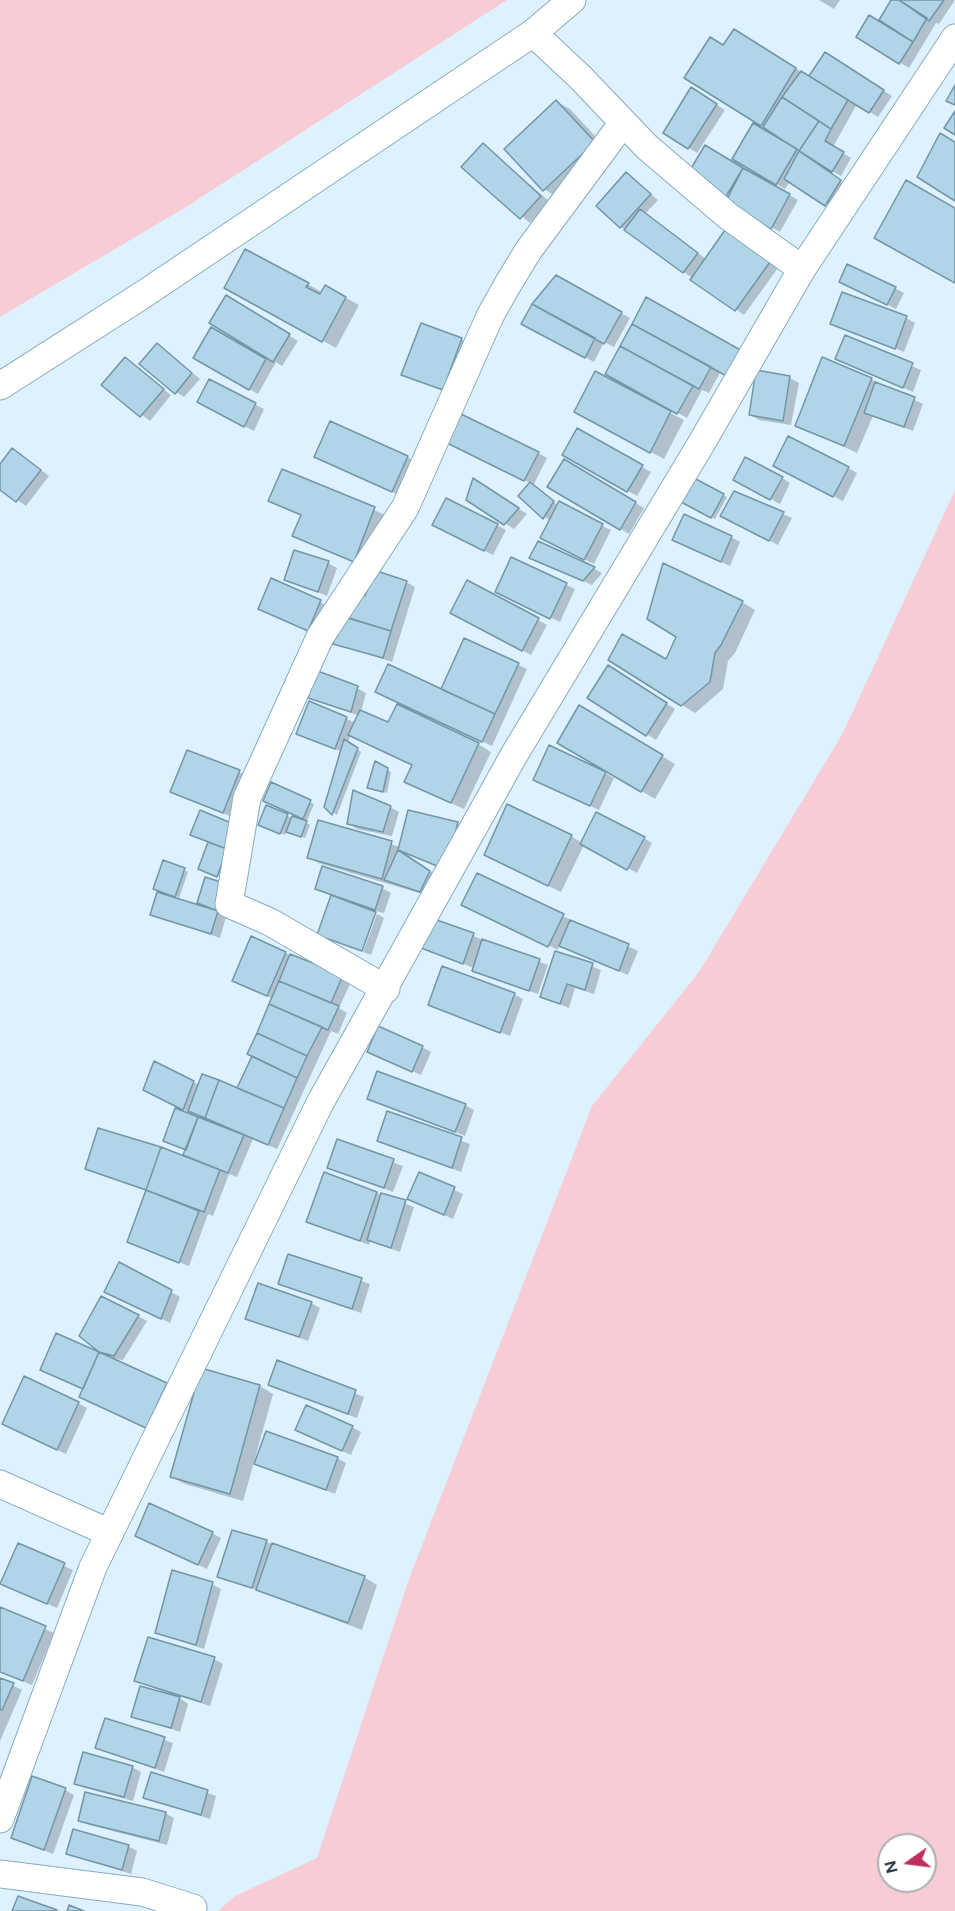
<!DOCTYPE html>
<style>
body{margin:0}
#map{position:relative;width:955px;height:1911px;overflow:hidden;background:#ddf2fe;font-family:Figtree,sans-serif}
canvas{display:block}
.north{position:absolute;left:877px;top:1833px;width:60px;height:60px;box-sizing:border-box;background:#fff;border:2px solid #a9afb2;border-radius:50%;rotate:256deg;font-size:16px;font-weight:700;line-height:24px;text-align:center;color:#29373f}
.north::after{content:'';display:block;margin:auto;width:21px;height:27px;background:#bd2f60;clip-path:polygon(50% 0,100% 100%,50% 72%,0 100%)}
</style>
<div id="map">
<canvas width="955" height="1911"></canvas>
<div class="north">N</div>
</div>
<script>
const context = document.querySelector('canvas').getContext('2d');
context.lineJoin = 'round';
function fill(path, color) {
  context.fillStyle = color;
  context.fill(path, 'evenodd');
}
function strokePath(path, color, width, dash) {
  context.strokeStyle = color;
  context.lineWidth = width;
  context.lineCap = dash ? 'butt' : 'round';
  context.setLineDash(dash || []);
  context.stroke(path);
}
fill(new Path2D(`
 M0 0H507L186 207 0 317Z
 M955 490V1911H218L235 1896 317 1858 409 1579 592 1106 699 972 843 733ZM889 1845H925V1881H889Z`), '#f8ccd4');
fill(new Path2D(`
 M819 0H840L834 9Z
 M894 0H955L939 24 936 23 909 68 858 37 879 22Z
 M747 39 810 77 834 59 892 96 878 117 857 104 833 147 851 158 841 176 820 164 819 166 849 186 834 209 790 181 785 189 744 165 743 167 798 200 780 232 726 202 727 197 689 174 705 147 733 161 754 125 771 135 765 127 686 78 724 47Z
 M692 89 725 110 697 153 689 148Z
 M557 102 570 109 608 150 557 197 544 189Z
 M483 145 549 201 530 223 464 167Z
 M627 174 658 200 645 214 706 259 725 232 778 268 744 315 621 227 598 206Z
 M557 277 630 318 614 347 604 342 594 362 523 323Z
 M308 284 323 293 326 287 359 305 336 348 226 288Z
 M849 286 895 288 904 293 896 309Z
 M227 297 298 341 282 366 276 362 258 394 195 358 263 357 264 355Z
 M647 299 721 371 709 393 702 390 687 418 607 373Z
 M906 318 915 323 904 352 832 323Z
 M846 337 921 370 913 392 837 359Z
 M461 339 470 344 452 394 403 375Z
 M157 345 200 379 184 397 176 392Z
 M125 359 171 395 150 421 103 385Z
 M758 372 790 378 799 383 791 425 759 420 750 415Z
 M596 373 684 420 664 459 589 419Z
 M871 379 923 404 913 431 873 416 857 453 797 425Z
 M210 381 264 409 254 431 208 407Z
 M578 430 651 472 637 496 564 454Z
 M455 446 538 453 547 458 533 486 558 505 611 530 594 564 551 542 550 521 520 496 530 483Z
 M21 455 49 476 26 506 0 488V466Z
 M316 457H407L416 462 401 496Z
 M564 461 644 508 629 534 549 486Z
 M848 468 857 473 843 501 784 470Z
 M282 471 388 516 367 568 294 536 302 516 270 501Z
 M782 478 790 483 780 504 735 480Z
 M695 480 727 497 715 519 683 502Z
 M482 485 527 514 514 529 468 499Z
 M734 493 792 518 778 545 731 520Z
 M497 525 506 530 493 555 443 530Z
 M731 537 740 542 730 566 683 544Z
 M539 543 594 569 602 573 592 585 540 562Z
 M512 559 575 589 560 622 505 596Z
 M328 563 337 568 327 596 286 579Z
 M406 582 415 587 392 662 335 643 350 621 359 595 366 598Z
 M320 602 329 607 317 635 268 613Z
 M742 602 755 610 735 653 728 661 723 689 695 713 682 705 666 661Z
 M460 618 538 620 547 625 531 655Z
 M465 640 527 669 492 746 385 696 442 691Z
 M617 672 675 709 656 740 589 697Z
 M357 688 366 693 361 712 389 724 478 744 491 752 464 809 420 789 414 765 351 735 348 742 361 752 337 815 326 807 342 752 298 733 310 703 356 723 359 716 310 697Z
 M580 707 675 764 655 799 559 742Z
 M376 763 391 772 387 793 369 787Z
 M239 772 248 777 232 817 172 792Z
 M605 773 614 778 599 810 544 784Z
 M272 784 314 804 306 823 310 825 305 838 287 830 285 835 263 826 267 807 292 818 304 819 269 803Z
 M390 807 399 812 392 836 357 829 349 824Z
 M319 822 400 847 457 823 466 828 460 855 404 852 438 877 429 896 318 863 309 857Z
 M235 827 222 877 200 868 209 842Z
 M571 836 582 843 644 838 652 843 637 873 584 845 561 892 499 862Z
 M184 870 188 872 179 898 169 892Z
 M206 879 226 917 220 938 151 914 206 909 198 903Z
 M382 888 391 893 384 913 373 910 374 912 360 951 319 934 332 896 316 889Z
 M472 909 563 916 638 951 628 975 560 945 558 950Z
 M377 914 384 918 371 955 363 952Z
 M432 920 548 965 538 994 482 975 474 968 422 948Z
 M251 938 351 982 339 1008 347 1013 338 1034 331 1031 277 1149 253 1139 237 1177 229 1174 213 1216 208 1214 189 1266 128 1242 147 1191 87 1168 198 1163 185 1154 187 1150 176 1110 188 1112 153 1094 155 1063 199 1085 238 1090 254 1056 273 999 243 985ZM194 1113 209 1119 217 1126 200 1119Z
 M556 953 601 970 594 994 575 988 569 1008 542 997Z
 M514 994 523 999 510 1036 430 1005Z
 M422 1047 431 1052 421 1075 377 1056Z
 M369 1098 465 1105 474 1110 465 1136Z
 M387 1113 470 1144 461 1172 378 1141Z
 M338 1141 403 1166 393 1192 329 1167Z
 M325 1174 414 1207 400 1252 370 1241 369 1245 308 1221Z
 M419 1174 463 1194 453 1219 409 1199Z
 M289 1255 370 1284 361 1313 280 1284Z
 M171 1292 180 1297 170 1323 115 1297Z
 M311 1303 320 1308 308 1341 247 1318Z
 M138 1316 147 1321 123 1360 111 1358 175 1389 155 1432 89 1401 104 1355 81 1336Z
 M278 1362 364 1397 357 1418 279 1389Z
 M202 1370 260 1386 273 1394 255 1458H337L346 1463 335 1494 254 1462 243 1501 185 1484 171 1477Z
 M78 1403 87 1408 66 1454 13 1429Z
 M352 1427 361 1432 351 1455 306 1435Z
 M212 1533 221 1538 207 1569 136 1536Z
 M266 1542 364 1577 377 1585 362 1630 219 1576Z
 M19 1545 73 1570 57 1608 10 1588Z
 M212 1584 221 1589 204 1649 157 1633Z
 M0 1609 54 1633 32 1685 0 1672Z
 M214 1659 223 1664 210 1706 176 1695 188 1704 180 1732 133 1716 162 1691 136 1681Z
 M0 1679 22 1690 0 1741Z
 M106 1719 173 1743 164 1772 97 1748Z
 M132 1767 141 1772 133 1801 85 1788 76 1783Z
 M152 1774 216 1796 210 1819 145 1798Z
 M65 1790 74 1795 53 1854 12 1838Z
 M165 1813 174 1818 167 1845 89 1825 80 1820Z
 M128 1846 137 1851 131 1874 68 1854Z`), '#0003');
const building = new Path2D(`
 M891 0H899L927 18 913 42 879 20Z
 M899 0H944L929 21Z
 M869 15 913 42 899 64 856 37Z
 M734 29 796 68 761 126 684 78 710 37 723 45Z
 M825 52 884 90 869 113 809 76Z
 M801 71 848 100 831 129 782 97Z
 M955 85V105L946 101Z
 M691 87 717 104 688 149 663 133Z
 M782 97 819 121 799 151 763 127Z
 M556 100 595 142 543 191 504 149Z
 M955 111V135L944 128Z
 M819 121 831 129 825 141 844 152 832 172 799 151Z
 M753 123 797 149 776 185 732 159Z
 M940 133 955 142V201L917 177Z
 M483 143 541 196 520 219 461 167Z
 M705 145 743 168 725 198 687 175Z
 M799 151 841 180 825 206 784 179Z
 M743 168 790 194 771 229 725 203Z
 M626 172 651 194 620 228 596 206Z
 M906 180 955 208V283L874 238Z
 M640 209 698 253 683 273 624 230Z
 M725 230 770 262 735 311 690 280Z
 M245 249 309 283 306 287 320 294 325 285 346 297 322 342 224 288Z
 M847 264 896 287 887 305 839 282Z
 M556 275 622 312 604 344 532 304Z
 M842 292 907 316 895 349 830 324Z
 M226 295 290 334 273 362 209 323Z
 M646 297 744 352 730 378 632 324Z
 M532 304 595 338 585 358 521 324Z
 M421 323 462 338 443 390 401 375Z
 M632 324 711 367 699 389 620 346Z
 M211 327 266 359 249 390 193 358Z
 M845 335 913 363 903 388 835 359Z
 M157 343 192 373 175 394 139 364Z
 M620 346 693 386 677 414 605 374Z
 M125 357 164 389 140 417 101 385Z
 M822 357 872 378 844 446 795 426Z
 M756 370 790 376 783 421 749 415Z
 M595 371 671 411 650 453 574 412Z
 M209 379 256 403 244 427 197 402Z
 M875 382 915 397 904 427 864 413Z
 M459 413 539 452 524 481 445 442Z
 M330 421 408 456 392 492 314 457Z
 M577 428 643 465 627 492 562 455Z
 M788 436 849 467 833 497 773 466Z
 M12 448 41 470 16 502 0 490V464Z
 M745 457 783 477 770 500 733 480Z
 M564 459 636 502 620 530 547 487Z
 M282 469 375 507 354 562 292 536 301 515 268 501Z
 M473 478 519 508 504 525 466 500Z
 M694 478 724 494 711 518 681 502Z
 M530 482 554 501 543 519 518 496Z
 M734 491 784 512 769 541 720 516Z
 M446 498 498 524 484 551 432 525Z
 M559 501 603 524 584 560 540 538Z
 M684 514 732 536 721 562 672 540Z
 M538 541 595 567 583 581 529 558Z
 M294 550 329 561 318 592 284 580Z
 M511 557 567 583 550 619 495 592Z
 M663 563 743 601 721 645 715 653 710 682 681 706 608 660 622 634 666 659 676 637 647 619Z
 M374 570 407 581 391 631 349 618 358 593 365 596Z
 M271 578 321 600 308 631 258 609Z
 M467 580 539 618 522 651 450 613Z
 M341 616 391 631 383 658 333 644Z
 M464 638 519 663 495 714 441 689Z
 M388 664 495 714 482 742 375 692Z
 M608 665 667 703 646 736 587 698Z
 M315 670 358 686 351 712 308 698Z
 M309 701 347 717 335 749 296 734Z
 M397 704 479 743 451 803 404 782 412 765 348 735 360 710 388 722Z
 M579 705 663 755 641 792 557 743Z
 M344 739 358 748 332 815 324 807Z
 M549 745 606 772 590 806 533 780Z
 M187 750 240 770 223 813 170 792Z
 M375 761 388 768 383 792 367 788Z
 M271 782 311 800 303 819 263 801Z
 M353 790 391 806 383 832 347 824Z
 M507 804 572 835 548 886 484 855Z
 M266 805 288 814 280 834 258 825Z
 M200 810 236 825 227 849 190 835Z
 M408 810 458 822 451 850 437 866 398 850Z
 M596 812 645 837 627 870 580 844Z
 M292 816 307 821 301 837 286 832Z
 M318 820 392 841 382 879 307 858Z
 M208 842 227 849 217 877 198 869Z
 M398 850 430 871 420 892 384 880Z
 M163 860 185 868 175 897 153 889Z
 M322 866 383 886 375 910 315 889Z
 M477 873 564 914 548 947 461 905Z
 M205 877 227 884 218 911 197 903Z
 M157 892 218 911 211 934 150 915Z
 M331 895 376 912 362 951 317 935Z
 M431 918 474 933 463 964 421 948Z
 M570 920 629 944 619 971 559 946Z
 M251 936 286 952 267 996 232 981Z
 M482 939 540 959 529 991 472 971Z
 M555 951 593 963 585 990 567 984 560 1004 540 997Z
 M290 954 343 975 331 1003 279 981Z
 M442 966 515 993 500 1033 428 1005Z
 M279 981 339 1006 328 1030 269 1004Z
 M269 1004 322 1027 307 1056 257 1033Z
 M378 1026 423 1046 412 1072 367 1052Z
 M257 1033 307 1056 297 1078 247 1054Z
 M252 1056 297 1078 284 1108 237 1088Z
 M154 1061 194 1081 183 1110 143 1090Z
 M377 1071 466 1104 455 1132 367 1099Z
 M202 1074 219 1080 205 1118 188 1111Z
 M219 1080 284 1108 268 1145 205 1118Z
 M175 1108 198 1117 186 1150 163 1141Z
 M387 1111 462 1137 452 1168 377 1141Z
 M198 1117 244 1135 228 1173 183 1155Z
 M98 1128 161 1147 146 1190 85 1169Z
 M337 1139 394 1159 384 1188 327 1168Z
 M161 1147 220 1170 204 1212 146 1190Z
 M324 1172 377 1192 360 1241 306 1222Z
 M419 1172 455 1187 444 1215 407 1199Z
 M146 1190 199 1211 179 1263 127 1242Z
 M381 1193 406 1200 391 1248 367 1240Z
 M288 1254 362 1278 352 1309 278 1284Z
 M119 1262 172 1290 161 1319 104 1292Z
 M258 1283 312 1302 299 1337 245 1319Z
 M101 1296 139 1315 114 1356 99 1352 79 1336Z
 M56 1333 99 1352 83 1389 40 1370Z
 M99 1352 167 1383 146 1428 79 1397Z
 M277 1360 356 1390 348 1414 268 1385Z
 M201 1368 260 1385 230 1494 170 1477Z
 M24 1376 79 1402 57 1450 2 1424Z
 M306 1405 353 1426 342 1451 295 1430Z
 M266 1431 338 1457 326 1490 254 1464Z
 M149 1503 213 1532 198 1565 135 1536Z
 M232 1530 267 1540 252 1588 217 1577Z
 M18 1543 65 1563 47 1604 0 1584Z
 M272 1543 365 1576 348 1623 256 1590Z
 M172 1570 213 1582 196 1645 155 1633Z
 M0 1607 46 1626 23 1681 0 1672Z
 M148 1637 215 1657 201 1702 134 1681Z
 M0 1678 14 1683 2 1710H0Z
 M140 1686 180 1697 171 1728 131 1717Z
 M105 1718 165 1737 155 1768 95 1748Z
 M83 1752 133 1766 124 1797 74 1784Z
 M151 1772 208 1790 201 1815 143 1798Z
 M32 1776 66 1788 44 1850 11 1838Z
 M85 1792 166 1812 159 1841 78 1821Z
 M73 1829 129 1845 122 1870 66 1854Z
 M18 1896 57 1910 56 1911H12Z
 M69 1905 84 1911H67Z`);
fill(building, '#b0d4e8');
strokePath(building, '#7395a8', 1.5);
const minor = new Path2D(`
 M533 33 580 77 647 147 728 216 802 269
 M0 386 141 296 533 33 572 0
 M386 989 270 922 229 904 247 798 320 637 405 508 490 316 508 284 528 251 622 124
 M0 1484 110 1533
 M0 1819 93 1567 320 1103 514 755 701 444 802 269 955 38
 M0 1874 142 1892 193 1908`);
strokePath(minor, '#88abbe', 29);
strokePath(minor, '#fff', 27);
</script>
